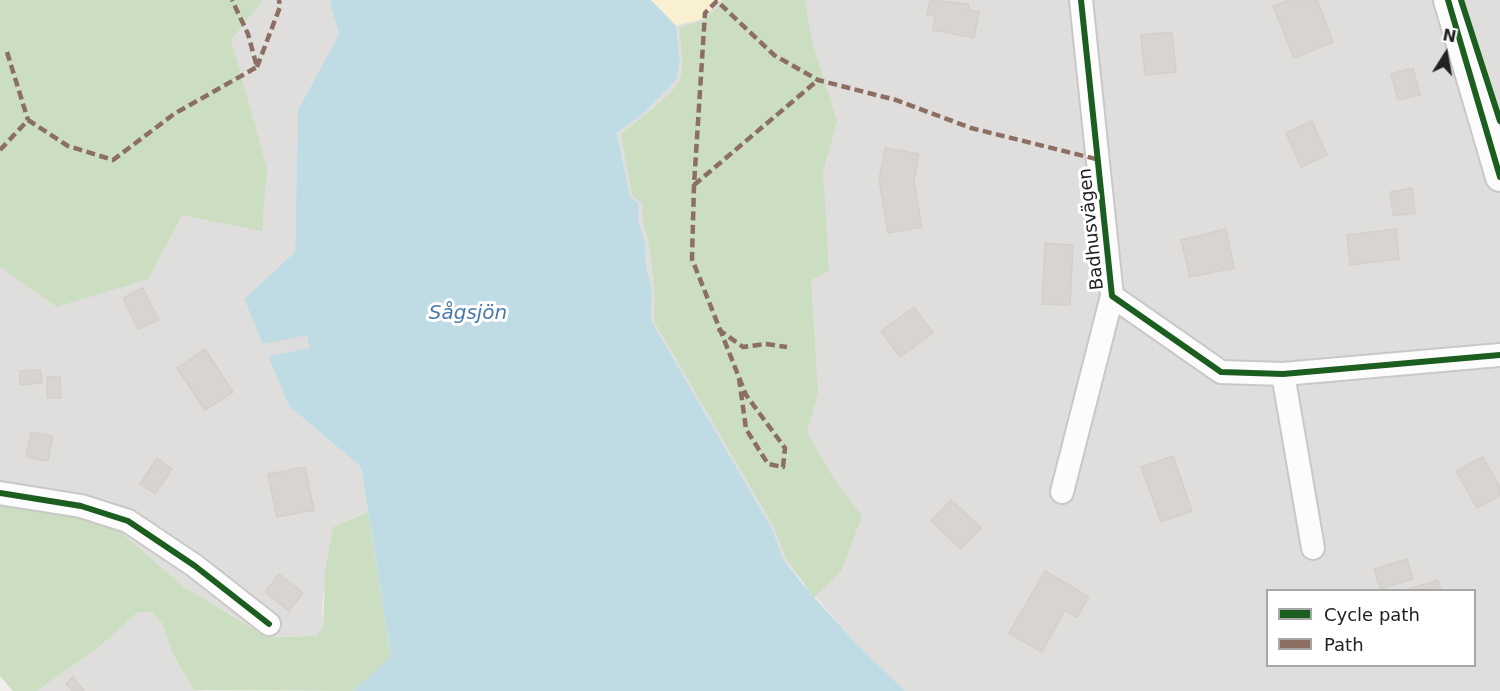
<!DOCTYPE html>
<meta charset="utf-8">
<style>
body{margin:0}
#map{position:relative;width:1500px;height:691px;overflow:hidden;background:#f0eeeb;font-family:"DejaVu Sans",sans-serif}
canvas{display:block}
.legend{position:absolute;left:1266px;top:589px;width:210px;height:78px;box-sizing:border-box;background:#fff;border:2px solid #a7a7a7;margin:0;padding:8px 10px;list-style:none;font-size:18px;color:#222}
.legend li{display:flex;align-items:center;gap:12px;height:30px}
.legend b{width:30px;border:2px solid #a7a7a7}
.north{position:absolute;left:1416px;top:24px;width:60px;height:60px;-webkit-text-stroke:4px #fff;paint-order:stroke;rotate:11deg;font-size:16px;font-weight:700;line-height:24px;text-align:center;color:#222}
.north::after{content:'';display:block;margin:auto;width:21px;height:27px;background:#222;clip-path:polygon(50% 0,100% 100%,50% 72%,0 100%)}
</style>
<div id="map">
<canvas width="1500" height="691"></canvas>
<ul class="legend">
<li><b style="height:8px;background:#1b5e20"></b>Cycle path</li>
<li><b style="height:8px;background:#8d6e63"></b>Path</li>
</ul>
<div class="north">N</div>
</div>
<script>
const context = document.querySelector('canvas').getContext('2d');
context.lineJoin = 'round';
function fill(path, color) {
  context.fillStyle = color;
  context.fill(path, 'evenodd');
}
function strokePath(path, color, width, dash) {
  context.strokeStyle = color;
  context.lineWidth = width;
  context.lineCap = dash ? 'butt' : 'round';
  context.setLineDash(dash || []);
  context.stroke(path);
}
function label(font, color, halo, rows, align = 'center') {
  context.font = font + ' "DejaVu Sans",sans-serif';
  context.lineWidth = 6;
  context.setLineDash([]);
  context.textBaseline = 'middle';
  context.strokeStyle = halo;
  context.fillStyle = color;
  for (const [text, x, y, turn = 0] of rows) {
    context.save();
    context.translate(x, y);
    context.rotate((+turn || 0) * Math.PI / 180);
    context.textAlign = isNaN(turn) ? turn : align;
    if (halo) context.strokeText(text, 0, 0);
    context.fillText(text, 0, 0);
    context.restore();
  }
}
fill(new Path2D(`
 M0 0H329L339 34 298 110 295 252 244 299 289 406 361 467 368 512 333 527 322 604 323 627 316 636 267 637 184 587 115 527 0 501Z
 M651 0H1500V691H905L853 640 783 559 772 529 651 320 652 289 646 267 645 242 638 220 639 204 630 196 617 133 643 114 677 79 680 61 676 26ZM1268 590H1474V666H1268Z
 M151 612 162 623 173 655 194 690 204 691H37L99 647 137 613Z`), '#dfdedc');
fill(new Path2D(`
 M0 0H263L231 40 267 168 262 231 182 215 148 279 57 307 0 267Z
 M724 0H805L811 38 837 121 823 172 829 271 811 280 818 393 807 432 837 484 862 516 841 571 814 598 786 558 774 527 654 321C656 295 653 271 649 246 647 229 640 223 643 204L632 195 621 134C634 123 674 94 680 80 685 64 680 43 679 28L704 20Z
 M0 501 82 516 115 527 184 587 267 637 316 636 323 627 325 571 333 527 368 512 391 657 353 691 194 690 173 655 162 623 151 612 137 613 99 647 37 691H13L0 676Z`), '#cbdec1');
fill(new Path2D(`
 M651 0H721L702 19 676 26Z`), '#f8f0d0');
fill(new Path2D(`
 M329 0H651L676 26 680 61 677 79 643 114 617 133 630 196 639 204 638 220 645 242 646 267 652 289 651 320 772 529 783 559 806 588 853 640 905 691H353L391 657 361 467 289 406 244 299 295 252 298 110 339 34Z`), '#bfdbe3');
fill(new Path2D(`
 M307 335 310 348 266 357 263 344Z`), '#dedddd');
const building = new Path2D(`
 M930 0 969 4 968 10 979 12 974 38 933 30 935 16 927 15Z
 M1289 0H1317L1333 42 1294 58 1273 6Z
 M1172 32 1176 72 1145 75 1141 35Z
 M1413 68 1420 95 1398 100 1391 74Z
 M1312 121 1327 155 1301 167 1286 133Z
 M885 148 919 154 914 182 922 227 888 233 879 180Z
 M1412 188 1415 213 1393 216 1390 192Z
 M1226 229 1234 268 1190 277 1181 240Z
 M1396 229 1399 259 1350 265 1347 235Z
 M1045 243 1073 245 1070 305 1042 304Z
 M143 288 159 320 138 329 123 298Z
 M914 307 933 333 900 357 881 331Z
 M205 349 233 392 205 410 177 368Z
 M41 370 42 383 20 385V371Z
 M47 377H60L61 398H47Z
 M31 432 53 436 48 461 26 457Z
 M1173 456 1192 511 1161 522 1141 467Z
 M1483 457 1500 487V495L1477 508 1456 471Z
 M157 458 172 469 155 494 140 484Z
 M305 467 314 510 277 517 268 474Z
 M951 500 981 528 961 549 931 521Z
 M1407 559 1413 579 1380 589 1374 569Z
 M1045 571 1089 597 1077 617 1065 610 1042 652 1009 633Z
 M279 574 303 593 289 611 265 592Z
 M1438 580 1441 590H1405Z
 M73 677 84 691H73L66 683Z`);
fill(building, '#d7d4d2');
strokePath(building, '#d3d0cc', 1.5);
const minor = new Path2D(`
 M1081 0 1112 296 1221 372 1283 374 1500 355
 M1283 374 1313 548
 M1062 492 1112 296
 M0 493 81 506 128 521 195 566 269 624`);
const tertiary = new Path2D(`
 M1448 0 1500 177`);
strokePath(minor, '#c9c8c7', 26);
strokePath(tertiary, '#c9c8c7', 32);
strokePath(new Path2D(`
 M573 0H574`), '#dccecd', 4, [3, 3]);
strokePath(minor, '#fdfcfc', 22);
strokePath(tertiary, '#fdfcfc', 28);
strokePath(new Path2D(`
 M7 52 28 120
 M257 67 280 7 279 0
 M0 150 28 120 68 146 113 160 174 114 257 67 248 34 232 0
 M694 185 818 80
 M718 329 743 347 766 344 787 347
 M739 378 746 429 768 464 783 467 785 448 746 395 692 259 694 185 705 13 717 1 774 55 818 80 896 100 971 128 1100 160`), '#8d6e63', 4.5, [9, 4.5]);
strokePath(new Path2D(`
 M1081 0 1112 296 1221 372 1283 374 1500 355
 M1448 0 1500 177
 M1461 0 1500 121
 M0 493 81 506 128 521 195 566 269 624`), '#1b5e20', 6);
label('18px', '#222', '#fff', [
 ["Badhusvägen",1092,229,-96]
]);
label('italic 20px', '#4a7aab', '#fff', [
 ["Sågsjön",468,314]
]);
</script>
